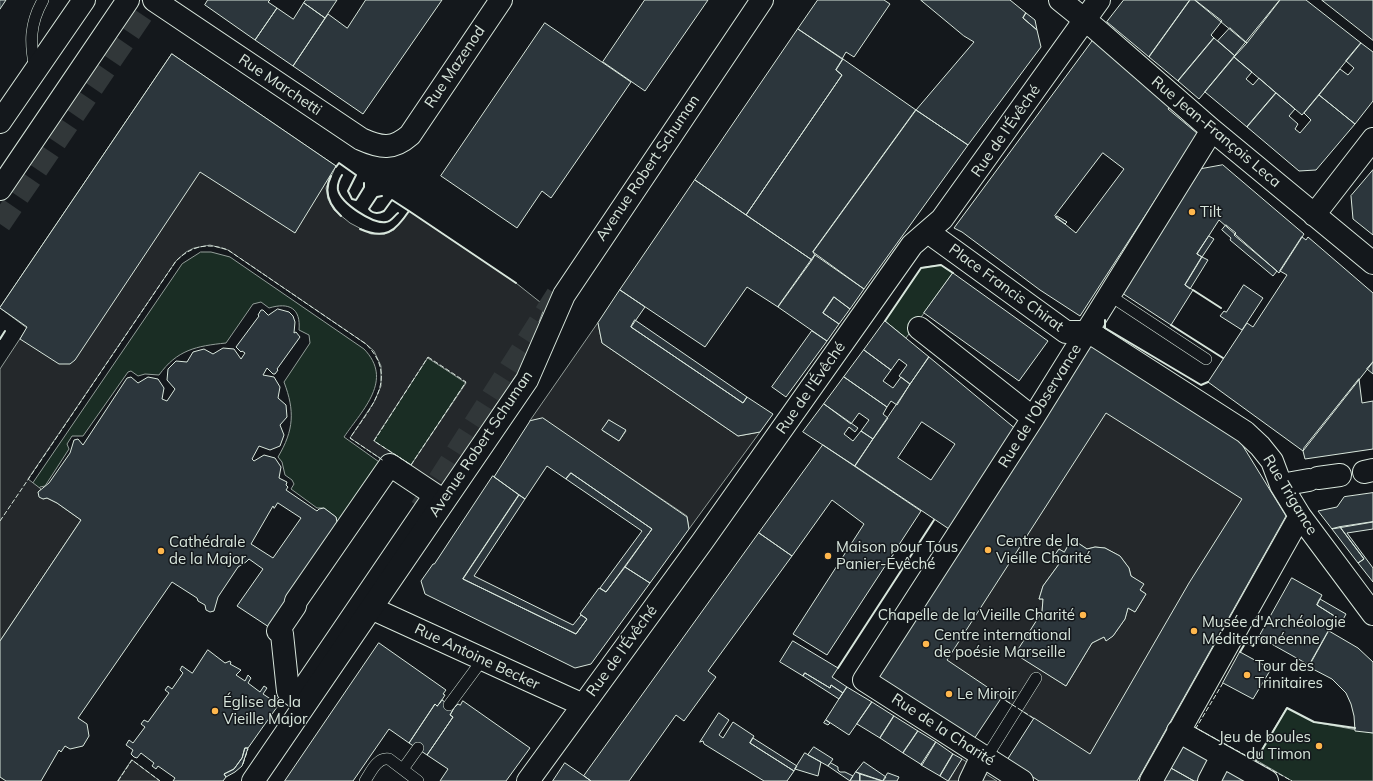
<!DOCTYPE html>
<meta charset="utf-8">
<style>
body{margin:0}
canvas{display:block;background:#14181c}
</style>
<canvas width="1373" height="781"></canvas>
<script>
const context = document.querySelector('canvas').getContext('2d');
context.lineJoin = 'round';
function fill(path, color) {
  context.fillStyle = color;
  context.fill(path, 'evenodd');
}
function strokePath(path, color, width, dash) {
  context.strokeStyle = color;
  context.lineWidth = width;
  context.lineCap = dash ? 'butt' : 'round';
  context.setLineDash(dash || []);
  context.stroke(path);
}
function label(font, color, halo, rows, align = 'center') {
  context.font = font + ' Mulish,sans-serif';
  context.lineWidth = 3;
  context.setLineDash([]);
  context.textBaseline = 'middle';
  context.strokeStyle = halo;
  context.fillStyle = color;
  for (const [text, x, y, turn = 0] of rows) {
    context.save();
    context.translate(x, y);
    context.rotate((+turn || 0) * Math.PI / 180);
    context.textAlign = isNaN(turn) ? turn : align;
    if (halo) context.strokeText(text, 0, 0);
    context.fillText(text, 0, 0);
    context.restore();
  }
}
const green = new Path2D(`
 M201 252H211L230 257 364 349C394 380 363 409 344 437L382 464 337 522 336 517 324 508H317L291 489 294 484 292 480 285 475 282 462 278 457C294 430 295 411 284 382L310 343 309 335 299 330C301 308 289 302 269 308L261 302 253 304 226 343C196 346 177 350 159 375L145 374 138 376 131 371 128 372 83 436H72L67 444 69 449 45 486 40 487 0 531 182 264Z
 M941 265 953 273 906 338 885 321 921 268Z
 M428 358 466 382 411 465 374 441Z
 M1287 708 1314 722 1373 733V781H1292L1256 760Z`);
fill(green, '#1a2d24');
strokePath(green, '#939e99', 1);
const parking = new Path2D(`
 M172 54 336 166 326 188 328 199 334 210 350 223 371 234H384L394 230 409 211 516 283 545 306 528 351 517 374 435 495 350 438 374 402 381 386V366L374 351 366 344 228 250 210 245 194 248 186 252 176 261 28 479 41 489 38 492 43 499 47 498 57 503 81 520 0 641V369L27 328 0 308ZM428 358 466 383 411 465 374 441Z
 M598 323 602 343 738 436 760 432 689 529 687 516 543 419 530 421ZM609 420 626 431 619 441 603 431Z
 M1106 412 1244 499 1091 756 945 661ZM1072 539 1087 549 1095 547 1105 548 1120 556 1129 568 1131 576 1143 584 1140 590 1146 594 1135 612 1128 608 1125 619 1113 636 1106 640 1104 637 1092 643 1066 686 1016 654 1042 612 1043 599H1039L1043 586 1059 564 1052 559 1059 549 1064 552Z
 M962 759 997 781H949Z
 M132 760 160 781H118Z`);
fill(parking, '#24282b');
strokePath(parking, '#939e99', 1);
const building = new Path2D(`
 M0 0H6L0 9Z
 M208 0H270L268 2 277 8 255 40 205 5Z
 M306 0H337L325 18 304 3Z
 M366 0H442L363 114 293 66 328 14 347 28Z
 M645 0H708L645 91 603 62Z
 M818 0H884L890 4 854 57 846 52 842 59 798 29Z
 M921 0H1010L1026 13 1023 18 1037 30 1041 47 968 145 916 110 974 42 964 36Z
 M1124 0H1190L1149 57 1107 22Z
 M1190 0H1195L1222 21 1211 35 1214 38 1178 81 1149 57Z
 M1195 0H1280L1247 43Z
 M1280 0H1306L1361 43 1302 115 1234 57Z
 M1322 0H1373V40Z
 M304 3 325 18 293 66 255 40 277 8 293 19Z
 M1026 13 1035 20 1037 30 1023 18Z
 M545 23 631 82 551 198 542 191 517 228 441 176Z
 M1230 28 1247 43 1235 56 1218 41Z
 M798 29 843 59 836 70 842 75 746 215 695 180Z
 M1214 38 1235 56 1199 99 1178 81Z
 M1100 39 1172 103 1168 109 1198 134 1080 316 1040 290 962 232 954 228 1092 41ZM1103 153 1124 169 1076 233 1055 216Z
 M1361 43 1373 52V101L1355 124 1319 95 1340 69 1348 75 1354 68 1346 61Z
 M172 54 336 166 295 233 200 172 75 360 70 364H59L20 339 27 327 0 308Z
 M1234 57 1252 72 1246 79 1253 85 1259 78 1276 93 1247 127 1205 92Z
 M843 59 916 110 813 252 815 255 812 260 746 215 842 75 836 70Z
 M1276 93 1295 109 1289 116 1298 124 1295 129 1300 133 1311 120 1304 113 1319 95 1355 124 1316 170 1299 171 1247 127Z
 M916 110 968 145 864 289 813 252Z
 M1223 165 1304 234 1279 273 1219 220 1197 254 1202 257 1185 285 1193 290 1171 325 1122 293 1201 169Z
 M1373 170V235L1353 219 1351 196Z
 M695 180 812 260 778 307 747 287 705 347 620 290Z
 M1057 216 1067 222 1065 224 1056 218Z
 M1226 225 1236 233 1234 235 1277 271 1273 276 1230 240 1231 238 1222 230Z
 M1209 236 1214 239 1202 257 1197 254Z
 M1302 237 1306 240 1308 237 1373 293V362L1303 451 1208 382 1247 323 1253 327 1287 275 1280 271Z
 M815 255 864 289 850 309 834 297 823 313 839 324 827 341 778 307Z
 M1202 257 1208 260 1190 289 1185 285Z
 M953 273 1048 341 1019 381 924 313Z
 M1244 285 1263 298 1242 330 1220 316 1224 311 1226 312Z
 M620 290 645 307 631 327 743 403 747 397 773 414 760 432 738 436 602 343 598 323Z
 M834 297 850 309 839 324 823 313Z
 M278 309 289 312 293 316 295 322 294 333 296 332 300 337 277 369 278 370 275 374H273L267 368 263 375 274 377 280 387 278 398 286 405 287 417 280 425 284 435 280 446 270 450 259 446 252 459 254 461 264 455 275 458 281 467 279 478 287 482 286 485 288 487 286 490 317 511 319 509 324 508 336 517 337 522 275 631 237 606 263 569 249 559 246 562 238 567 218 597 214 611 210 612 206 610 205 605 198 601 197 598 172 582 78 718 87 724 89 736 83 746 70 749 65 746 61 752 59 750 41 781H6L0 777V641L81 520 57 503 47 498 43 499 39 497 38 492 49 483 70 453 74 440 78 439 83 445 127 378 131 377 138 383 148 377 158 379 164 388 162 399 167 401 175 389 167 380 168 369 176 361 187 362 193 352 204 349 213 354 223 348 234 349 241 359 245 353 242 351 241 352 236 347 259 316 258 315 261 310H263L268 315ZM278 503 301 518 273 558 251 544 273 506 274 508Z
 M635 320 747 397 743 403 631 327Z
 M885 321 929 357 910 384 899 376 907 365 899 359 891 370 864 350Z
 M812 331 827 341 786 397 772 387Z
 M1089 343 1238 438 1286 516 1137 781H1039L1007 760 1034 718 1090 754 1189 583 1242 499 1106 413 947 660 1002 697 974 739 876 676Z
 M864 350 891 370 883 381 893 388 901 377 910 384 897 405 891 401 887 407 844 377Z
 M929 357 1017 430 952 531 855 466ZM922 422 955 444 931 480 898 458Z
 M1373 362V374L1367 369Z
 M844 377 887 407 883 414 888 418 873 439 861 431 869 420 859 413 851 424 824 404Z
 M1359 379 1362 403 1373 401V449L1305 459 1303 451 1304 448Z
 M824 404 858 428 855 432 849 427 844 434 853 441 861 431 873 439 855 466 803 432Z
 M543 418 687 517 689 529 650 583 625 567 652 529 571 473 566 479 547 466 525 499 494 477 530 421Z
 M609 420 626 430 619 441 602 430Z
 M823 445 921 511 827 655 793 634 864 524 832 500 792 556 759 533Z
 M571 473 652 529 606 592 600 588 642 531 566 479Z
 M493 476 519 495 463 579 576 634 587 619 580 614 599 588 606 592 625 567 650 583 591 664 575 668 425 594 421 581 433 564H434Z
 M1373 493V522L1332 529 1318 511 1337 507 1344 497Z
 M519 495 525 499 474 576 573 625 581 615 587 619 576 634 463 579Z
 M1373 522V529L1347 533 1373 568V582L1358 563 1364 559 1340 527Z
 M1340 527 1364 559 1358 563 1332 529Z
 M759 533 792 556 708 671 716 677 684 721 676 715 629 781H591L584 776Z
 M1072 539 1087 549 1095 547 1105 548 1120 556 1129 568 1131 576 1144 584 1140 590 1146 594 1135 612 1128 608 1125 619 1113 636 1106 641 1104 637 1092 643 1066 686 1015 654 1042 612 1043 599H1039L1043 586 1059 564 1052 559 1059 549 1064 552Z
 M1292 578 1322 595 1317 605 1336 617 1309 665 1259 637Z
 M1320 599 1346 614 1339 627 1333 623 1336 617 1317 605Z
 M1329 631 1358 648 1373 662V733L1355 731 1354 716 1351 704 1346 693 1332 679 1309 667Z
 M793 641 838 668 832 677 847 687 843 693 831 685 830 688 805 673 803 676 780 662Z
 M379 643 446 690 443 694 445 695 440 703 437 706 435 704 409 743 389 729 353 781H285Z
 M208 650 225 663 230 661 231 663 230 664 241 670 236 675 245 681 248 675 251 678 248 683 260 692 264 686 267 688 263 694 275 702 278 698 282 700 248 748H245L242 758 234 769 224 774 226 777 223 781H173L175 778 158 766 156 769 152 766 154 763 141 753 137 758 134 757 131 754 133 750 126 745 129 740 133 743 145 727 141 724 144 720 148 722 169 693 165 690 168 686 172 689 183 673 180 670 182 666 192 673Z
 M1240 652 1271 669 1253 699 1223 683Z
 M805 673 830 688 831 685 843 693 839 699 803 676Z
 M847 687 872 702 849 735 826 720Z
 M442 700 454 708 450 715 453 717 427 755 409 743 435 704 437 706Z
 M463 701 530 748 506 781H440L448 769 427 755 453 717 450 715 454 708 458 704 460 705Z
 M872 702 894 716 880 738 857 724Z
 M719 713 729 720 719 735 723 738 733 722 754 736 750 743 794 771 787 781H764L704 744 703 741 700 742Z
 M894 716 918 731 903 753 880 738Z
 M826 720 830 723 828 725 824 723Z
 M918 731 936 742 922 765 903 753Z
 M753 738 797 766 794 771 750 743Z
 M936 742 953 754 940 776 921 765Z
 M1182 743 1211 759 1199 781H1194L1169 767Z
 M814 747 833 759 828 766 808 755Z
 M245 748H248L242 766 235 772 226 777 224 774 234 769 242 758Z
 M805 753 821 762 818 776 795 769Z
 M953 754 962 759 948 781 940 776Z
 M864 762 886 777 883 781 856 772Z
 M565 763 584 776 591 781H553Z
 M831 763 838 767V770L840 772H845L853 776 850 781 828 766Z
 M1169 767 1194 781H1160Z
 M1227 768 1251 781H1219Z
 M856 772 860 774V781H850Z
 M888 773 899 777 897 781H883Z
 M860 774 882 781H860Z`);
fill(building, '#2c363c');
strokePath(building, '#d8e6dc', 1);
strokePath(new Path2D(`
 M0 224 152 0
 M421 508 558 293`), '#313739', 22, [22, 11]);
const lane = new Path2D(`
 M35 70C30 43 29 25 43 0
 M1109 295 1206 359
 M449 705 483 659
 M986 758 1036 678
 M403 769 418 748
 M365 781C371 772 377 757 389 759L418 781`);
const street = new Path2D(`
 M154 0 361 139C381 148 393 150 410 135L501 0
 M1060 0 1096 29 1212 130 1373 263
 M1314 215 1373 139
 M928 232 1066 332H1087L1097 337 1245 432 1260 446 1272 461 1281 485 1300 516 1373 614
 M919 328 1033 418
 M390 465 435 495 297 698 288 691 282 634 278 631 295 606 296 601Z
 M1364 472 1373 470
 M1318 478 1340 475
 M1281 485 1309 480
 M371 608 583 705
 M1178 731 1267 781
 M528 781 702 542 912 245 942 219 1099 0
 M970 781 982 756
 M1022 781 864 680 1033 418 1212 130
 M1151 781 1300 516
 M1209 781 1222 756`);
const secondary = new Path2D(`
 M0 122 84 0
 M0 189 128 0
 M253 781 527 380 564 295 762 0`);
strokePath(lane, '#d8e6dc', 12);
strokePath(street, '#d8e6dc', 24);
strokePath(secondary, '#d8e6dc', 24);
strokePath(lane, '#14181c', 11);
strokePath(street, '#14181c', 22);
strokePath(secondary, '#14181c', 22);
strokePath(new Path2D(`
 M428 357 466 382 411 465 374 441Z
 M0 521 176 261C191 246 208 242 228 250L366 344C400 378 370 408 350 438L384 461
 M1223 683 1196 728 1292 781
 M1000 697 1035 719
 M243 764 248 749
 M118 781 132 760 160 781`), '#d8e6dc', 1, [5, 2]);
strokePath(new Path2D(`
 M336 167 339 163 356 175 348 191 352 199 356 200 364 187V183
 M342 175C339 180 337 184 338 190 341 203 372 224 386 222 391 222 394 216 398 213
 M331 176C323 192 329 205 341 216
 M382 196 377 197 369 209C373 214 378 214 384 211L392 200 409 211
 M360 229C385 240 395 232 409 211L516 283
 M1193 290 1221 308
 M1105 320V328L1201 385 1208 382
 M885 321 921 268 941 265 953 273
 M1171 325 1223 358
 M0 339 5 331
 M1240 652 1246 642 1253 646 1259 637
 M838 668 934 520
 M1256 760 1287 708 1314 722 1355 728`), '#d8e6dc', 2);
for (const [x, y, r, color] of [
 [1192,212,4,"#ffb74d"],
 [988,550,4,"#ffb74d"],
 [161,551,4,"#ffb74d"],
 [828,556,4,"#ffb74d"],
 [1083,615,4,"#ffb74d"],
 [1194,631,4,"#ffb74d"],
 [926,644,4,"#ffb74d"],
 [1247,675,4,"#ffb74d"],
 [949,694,4,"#ffb74d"],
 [215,711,4,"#ffb74d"],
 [1319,746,4,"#ffb74d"]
]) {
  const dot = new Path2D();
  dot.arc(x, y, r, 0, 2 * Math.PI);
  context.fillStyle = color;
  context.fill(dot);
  strokePath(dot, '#14181c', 1.5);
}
label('15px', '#d8e6dc', '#14181c', [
 ["Rue Mazenod",455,67,-56],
 ["Rue Marchetti",280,85,34],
 ["Rue de l'Évêché",1006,131,-55],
 ["Rue Jean-François Leca",1216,132,40],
 ["Avenue Robert Schuman",648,168,-56],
 ["Place Francis Chirat",1006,288,36],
 ["Rue de l'Évêché",811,388,-55],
 ["Rue de l'Observance",1040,406,-58],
 ["Avenue Robert Schuman",481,444,-56],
 ["Rue Trigance",1290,495,59],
 ["Rue de l'Évêché",622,651,-54],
 ["Rue Antoine Becker",477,657,25],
 ["Rue de la Charité",943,730,33]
]);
label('15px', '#d8e6dc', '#14181c', [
 ["Tilt",1200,212],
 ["Centre de la",996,541],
 ["Vieille Charité",996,558],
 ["Cathédrale",169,542],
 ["de la Major",169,559],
 ["Maison pour Tous",836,547],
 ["Panier-Évêché",836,564],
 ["Chapelle de la Vieille Charité",1075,615,"right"],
 ["Musée d'Archéologie",1202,622],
 ["Méditerranéenne",1202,639],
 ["Centre international",934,635],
 ["de poésie Marseille",934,652],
 ["Tour des",1255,666],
 ["Trinitaires",1255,683],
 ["Le Miroir",957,694],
 ["Église de la",223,702],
 ["Vieille Major",223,719],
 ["Jeu de boules",1311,737,"right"],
 ["du Timon",1311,754,"right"]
], 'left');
</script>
